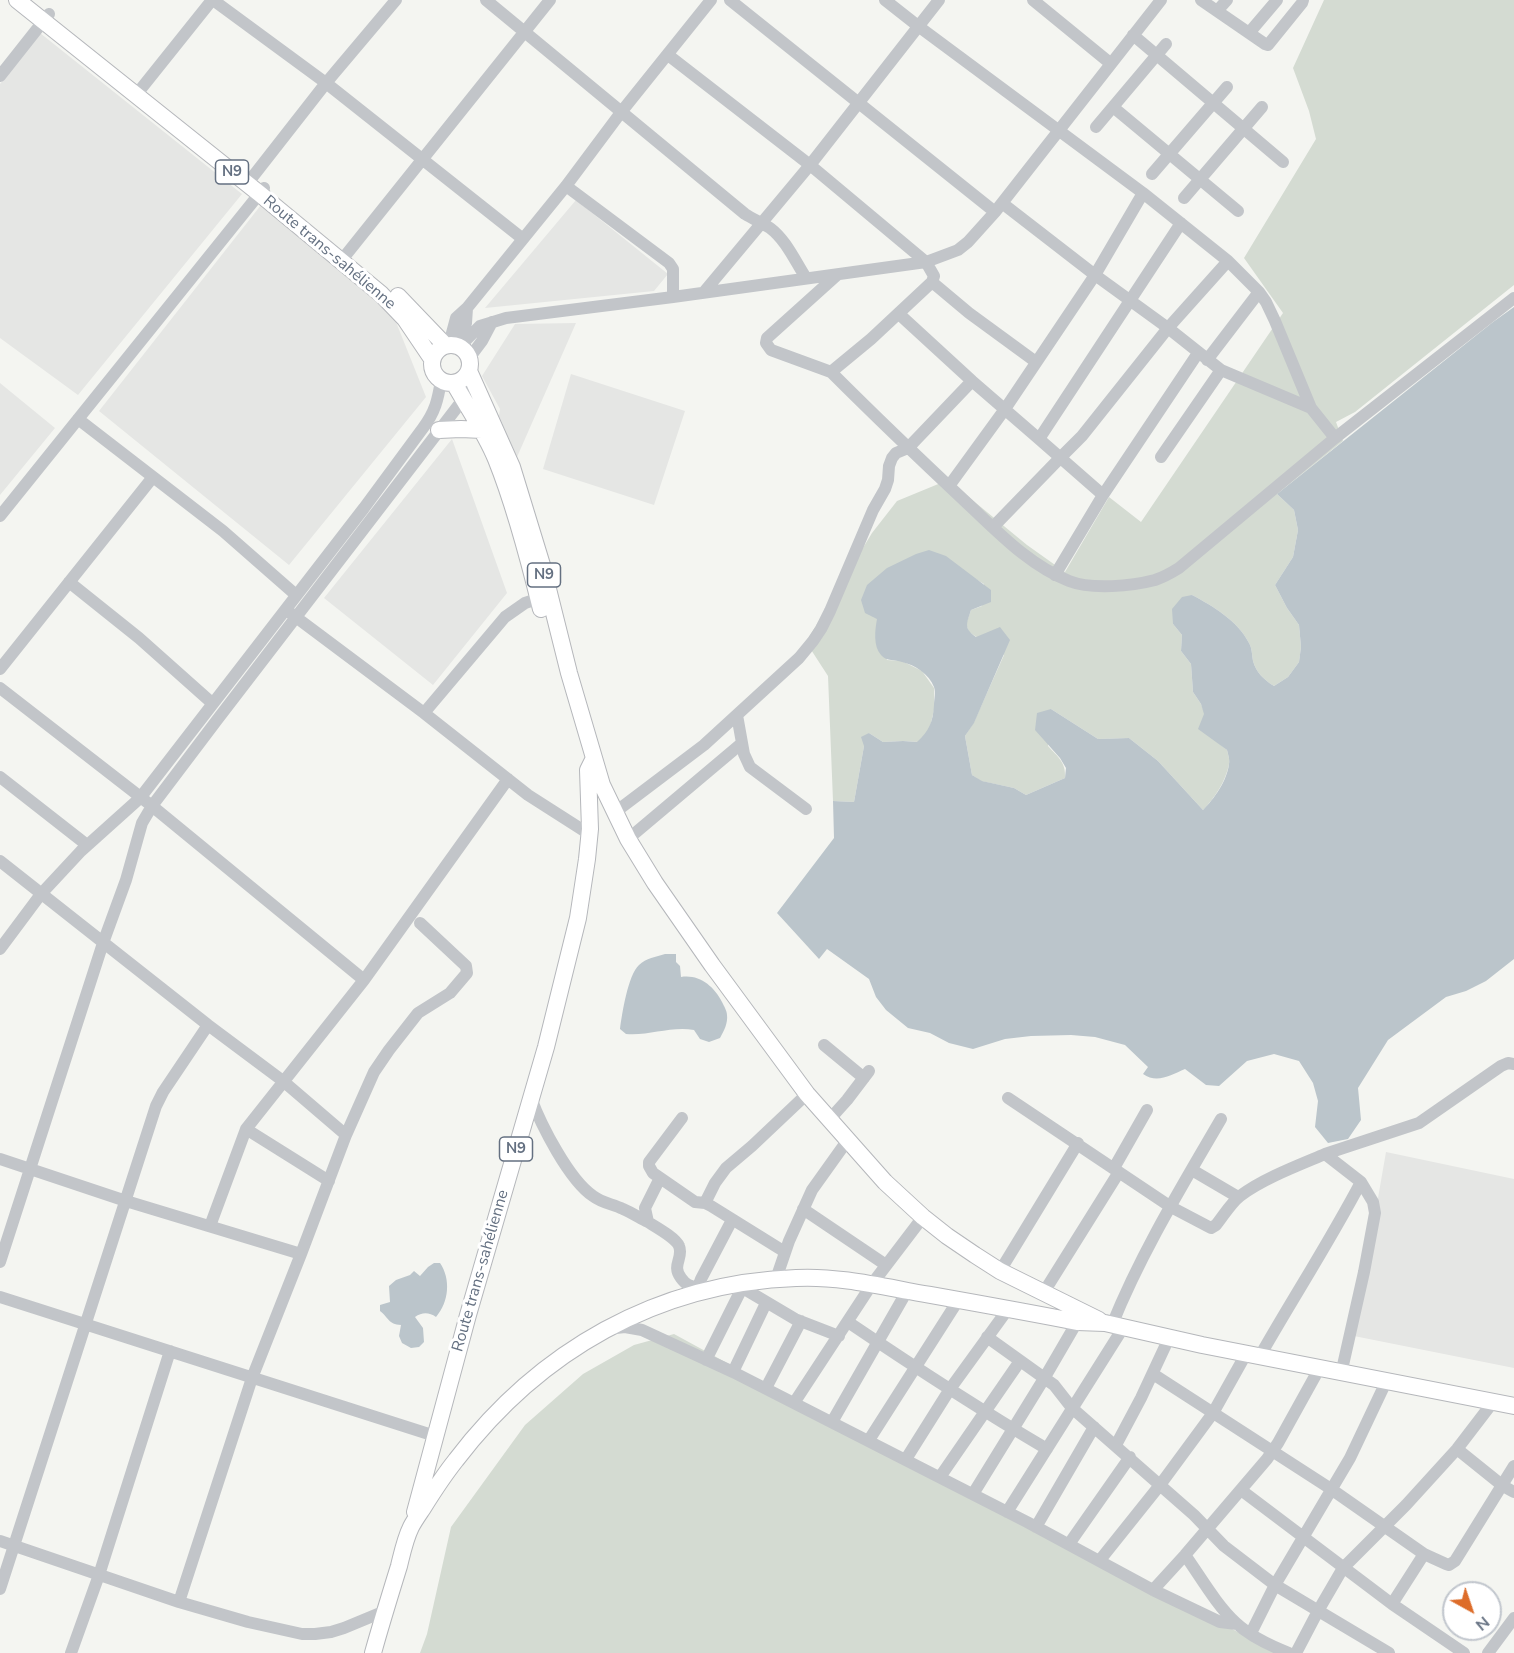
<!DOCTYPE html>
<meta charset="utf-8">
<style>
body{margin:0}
#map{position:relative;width:1514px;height:1653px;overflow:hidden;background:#f4f5f1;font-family:"Nunito Sans",sans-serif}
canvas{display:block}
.north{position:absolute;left:1442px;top:1581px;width:60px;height:60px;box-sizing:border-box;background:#fff;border:2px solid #c1c6cd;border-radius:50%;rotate:140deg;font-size:16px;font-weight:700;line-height:24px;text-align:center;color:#647081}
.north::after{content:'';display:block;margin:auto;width:21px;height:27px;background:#dd6c29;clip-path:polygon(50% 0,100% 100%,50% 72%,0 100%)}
</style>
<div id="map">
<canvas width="1514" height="1653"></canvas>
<div class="north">N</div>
</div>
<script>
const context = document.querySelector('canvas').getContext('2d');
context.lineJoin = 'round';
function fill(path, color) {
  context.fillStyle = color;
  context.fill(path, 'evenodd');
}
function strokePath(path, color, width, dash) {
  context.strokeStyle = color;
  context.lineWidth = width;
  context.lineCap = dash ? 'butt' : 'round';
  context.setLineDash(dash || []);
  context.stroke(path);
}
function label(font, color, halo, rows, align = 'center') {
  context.font = font + ' "Nunito Sans",sans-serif';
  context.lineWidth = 6;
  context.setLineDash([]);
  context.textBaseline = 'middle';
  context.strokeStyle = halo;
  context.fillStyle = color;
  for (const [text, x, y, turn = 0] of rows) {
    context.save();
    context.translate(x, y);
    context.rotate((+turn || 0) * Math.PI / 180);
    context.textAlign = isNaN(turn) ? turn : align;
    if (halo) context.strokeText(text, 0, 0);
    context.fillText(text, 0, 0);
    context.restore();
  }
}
fill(new Path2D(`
 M40 33 242 194 78 395 0 338V84Z
 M576 200 668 274 654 291 485 308Z
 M261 205 385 308 396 322 426 397 289 565 99 411Z
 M576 323 517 457 499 416 500 409 482 376 515 324Z
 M571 374 685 411 654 505 543 469Z
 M0 383 55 428 0 495Z
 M452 439 507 593 433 685 324 598Z
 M1386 1152 1514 1179V1368L1354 1336Z`), '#e5e6e4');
fill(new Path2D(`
 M1324 0H1514V285L1355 412 1336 422 1343 441 1277 494 1294 510 1298 530 1293 557 1275 585 1287 608 1299 625 1301 647 1299 662 1288 677 1274 686C1264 680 1256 672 1253 661 1252 655 1252 648 1249 643 1238 621 1213 606 1192 595L1173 624 1182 635 1181 651 1191 664 1193 692 1201 704 1216 741 1227 750C1228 754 1230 760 1229 764 1226 781 1214 799 1203 810L1158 761 1129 738 1098 739 1051 709 1048 746C1058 757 1066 762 1065 778L1026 795 1014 788 981 781 972 775 965 736 974 722 1004 655 969 632 966 624 971 610 982 606 984 584 972 577 878 619 887 660 902 661 922 671 934 688V710L929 731 918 742 903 741 883 742 869 733 864 746 854 802 833 801 828 676 806 642 872 533 897 501 948 480 1027 545 1065 572 1109 497 1141 522 1283 313 1244 258 1316 139 1309 111 1293 68Z
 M674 1334 817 1412 1278 1653H420L427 1634 451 1527 525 1425 583 1374 634 1345Z`), '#d4dbd2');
fill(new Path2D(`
 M1514 307V959L1486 981 1466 991 1446 997 1388 1040 1358 1088 1361 1120 1348 1139 1328 1143 1315 1127 1318 1101 1313 1083 1299 1061 1274 1054 1247 1061 1219 1086 1206 1085 1185 1069C1171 1075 1157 1084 1143 1074L1148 1067 1125 1045 1095 1037 1071 1035 1031 1036 1005 1039 973 1049 949 1043 930 1033 908 1028 886 1010 876 997 869 979 827 949 819 959 777 913 834 838 833 801 854 802 864 746 861 737 869 733 883 742 903 741 917 742C929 731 933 722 934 705 934 700 936 692 934 687 929 674 915 665 902 662 895 659 887 662 881 655 873 646 875 630 877 619L865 613 861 600 867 585 887 568 916 554 929 550 946 556 991 590V602L971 610C967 623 963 628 976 637L1000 627 1010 640 974 723 965 736 972 775 982 781 1014 788 1026 795 1065 778 1066 768 1060 758 1035 730 1037 713 1051 709 1098 739 1129 738 1158 761 1203 810C1214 799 1227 781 1229 764 1230 760 1228 754 1227 750L1198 729 1204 714 1201 704 1193 692 1191 664 1181 651 1182 635 1173 624 1172 609 1182 597 1192 595C1213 606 1238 621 1249 643 1252 648 1252 655 1253 661 1256 672 1264 680 1274 686L1288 677 1299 662 1301 647 1299 625 1287 608 1275 585 1293 557 1298 530 1294 510 1277 494 1493 322Z
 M665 954H676V962L680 966 681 977C699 974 714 986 722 1002 724 1006 727 1011 727 1015 728 1023 724 1031 720 1038L709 1042 700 1039 694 1030C671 1026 649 1036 626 1034L620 1029C622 1014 628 975 639 965 646 958 656 957 665 954Z
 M434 1263H440C451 1279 449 1302 436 1317 429 1312 422 1312 415 1317L423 1328 424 1342 419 1347 411 1348 402 1343 399 1336 401 1325C388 1324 389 1318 380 1311V1305L390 1302 389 1286 396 1280 410 1275 414 1271 420 1276 428 1267Z`), '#bbc5cb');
const highway = new Path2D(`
 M17 0 260 194 381 294 405 319 432 359
 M398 296 445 345
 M432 364a19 19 0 1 1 38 0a19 19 0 1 1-38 0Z
 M469 371 512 467 542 565 569 673 602 785 628 839 655 883 712 965 807 1094 885 1182 923 1217 947 1236 975 1255 1000 1271 1099 1320
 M454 383C468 408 485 432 496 459 515 506 529 560 541 609
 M439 430 461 429 482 430
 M415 1512 468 1315 546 1047 578 918 587 859 590 829 588 770 594 758
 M373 1653C381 1624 390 1595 399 1566 402 1554 405 1539 411 1527 414 1521 419 1514 423 1508 433 1492 444 1475 456 1460 539 1351 657 1283 796 1278 833 1276 871 1284 908 1291 964 1301 1021 1311 1077 1322L1105 1323 1202 1345 1514 1406`);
strokePath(highway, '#b5b7bb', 18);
strokePath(new Path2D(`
 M213 0 326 83 523 239
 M486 0 745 214C753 219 762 223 770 228 786 240 795 261 806 278
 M730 0 995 212
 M885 0 918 26 1143 193 1228 261 1259 292 1207 360
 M1033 0 1110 63
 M1201 0 1265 44 1268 45 1302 3 1303 0
 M1217 11 1227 0
 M1249 33 1277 0
 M1133 35 1283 162
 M668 55 810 165 926 262 934 276 932 282 871 339 831 372C876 417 922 461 968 504 999 533 1029 565 1069 581 1092 590 1132 586 1155 580 1164 577 1171 573 1179 568L1335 438 1514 298
 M0 76 49 14
 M136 95 212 0
 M1113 107 1238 211
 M1096 127 1166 44
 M1152 174 1227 87
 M247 184 326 83 396 0
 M566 186 669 263 673 269V297
 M1184 198 1262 107
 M1002 203 1095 275 1168 328 1221 370 1311 408
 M341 261 550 0
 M932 282 969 313 1036 362
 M704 292 810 165 939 0
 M1259 292 1266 302 1275 321 1311 408 1335 438
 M899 314 972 381 1039 439
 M449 344 456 318 467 308 566 186 622 111 711 0
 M458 344 466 323 467 308
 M460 346 480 326 506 318 673 297 926 262 958 250 968 242 995 212 1161 0
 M470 357 482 341 492 322
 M831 372 771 350 766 343 767 338 837 275
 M78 419 223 531 296 595
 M1161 457 1221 370
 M949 486 1005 409 1095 275 1143 193
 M1103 495 1039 439 1181 223
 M0 516 264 188
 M993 527 1060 458 1082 436 1168 328 1228 261
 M1055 575 1103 495 1198 353
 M69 582 139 638 212 703
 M289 612 424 713 528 795 589 834
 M0 669 153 477
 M0 688 152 806 364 980
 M424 713 505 617 525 603 546 596
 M737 715 744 754 750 767 806 809
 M0 777 87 845
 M614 813 704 745 799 658 813 641 821 629 830 611 873 510 885 489 888 480 889 466 892 458 896 453 908 448 972 381
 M628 839 742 743
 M0 861 208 1025 283 1081 346 1135
 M0 949 41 894 81 851 140 798 364 508 423 428C435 412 438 400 441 380
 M824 1045 864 1078
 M531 1098C541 1125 569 1180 593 1196 602 1203 613 1204 623 1209 632 1213 640 1218 648 1222
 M1008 1098 1171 1207 1211 1228 1216 1225C1224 1215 1231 1203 1240 1196 1262 1179 1299 1165 1325 1154L1361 1182
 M682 1118 649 1162V1166L653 1173 695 1202 705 1203 711 1206 785 1252
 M829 1120 847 1100 869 1071
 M246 1129 329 1181
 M1325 1154 1419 1123 1501 1066 1508 1063 1514 1064
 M0 1159 126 1201 301 1254
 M1114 1168 1147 1110
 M1192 1170 1238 1197
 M660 1178 645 1208 648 1222C656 1227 676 1238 679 1246 684 1258 671 1265 681 1278 686 1285 690 1286 697 1287
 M705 1203 715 1183 726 1168 752 1146 807 1094
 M803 1209 886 1265
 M210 1226 246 1129 364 980 508 779
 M0 1262 103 943 126 880 142 823 152 806 217 720 458 406 463 399 469 371
 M1000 1271 1078 1143
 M776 1279 789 1241 812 1190 847 1141
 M736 1284 795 1319 839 1336
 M1044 1292 1119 1172
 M696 1293 701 1279 732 1220
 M0 1297 435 1436
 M848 1322C913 1366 979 1409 1047 1449
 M1112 1325C1141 1253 1182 1186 1221 1119
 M616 1328 625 1327 642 1330 733 1372 1027 1522 1153 1590 1220 1622 1237 1624
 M987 1337 1054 1385 1072 1408 1194 1515 1224 1546 1275 1585 1389 1653
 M1260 1356C1293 1298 1330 1241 1361 1182L1373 1202 1375 1213 1364 1272 1341 1374
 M706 1360 742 1288
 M733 1372 766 1303
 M1153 1374 1331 1489 1424 1554 1446 1564 1449 1565 1455 1561 1514 1466
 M766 1388 801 1321
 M794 1403 872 1284 923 1217
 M832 1422 907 1291
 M869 1440 959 1299
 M1116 1445 1141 1398 1169 1338
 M1457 1449 1503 1486 1514 1492
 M906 1459 950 1389 1008 1309
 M940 1477 1020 1361
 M1241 1490 1392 1604 1464 1653
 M973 1494 1045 1377 1077 1322
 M1007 1512 1123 1328
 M1036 1527 1094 1427
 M0 1541 179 1602 248 1622 302 1634H315L331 1632 344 1628 385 1611
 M1069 1544 1130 1457
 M1185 1555C1200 1576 1217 1606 1236 1623 1250 1636 1271 1646 1289 1653
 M1100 1560 1160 1485 1213 1413 1246 1354
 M0 1589 156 1106 163 1092 208 1025
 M1153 1590 1185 1555 1267 1459 1278 1443 1319 1369
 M179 1602 252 1378 301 1254 346 1135 374 1072 389 1050 418 1013 450 993 467 973 466 966 420 923
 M1392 1604 1424 1554
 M1251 1633 1275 1585 1350 1458 1386 1382
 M71 1653 99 1575 170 1351
 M1296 1653 1318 1611 1343 1568 1406 1505 1457 1449 1493 1402
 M1488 1653 1514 1618`), '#c2c5c9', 12);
strokePath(highway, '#fff', 16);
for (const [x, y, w] of [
 [232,172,33],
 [544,575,33],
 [516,1149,33]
]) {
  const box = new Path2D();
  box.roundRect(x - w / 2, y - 12, w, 24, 4.5);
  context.fillStyle = '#fff';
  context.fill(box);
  strokePath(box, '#647081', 1.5);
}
label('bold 15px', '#647081', null, [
 ["N9",232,172],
 ["N9",544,575],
 ["N9",516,1149]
]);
label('16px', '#647081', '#fff', [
 ["Route trans-sahélienne",329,253,40],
 ["Route trans-sahélienne",481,1271,-74]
]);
</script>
